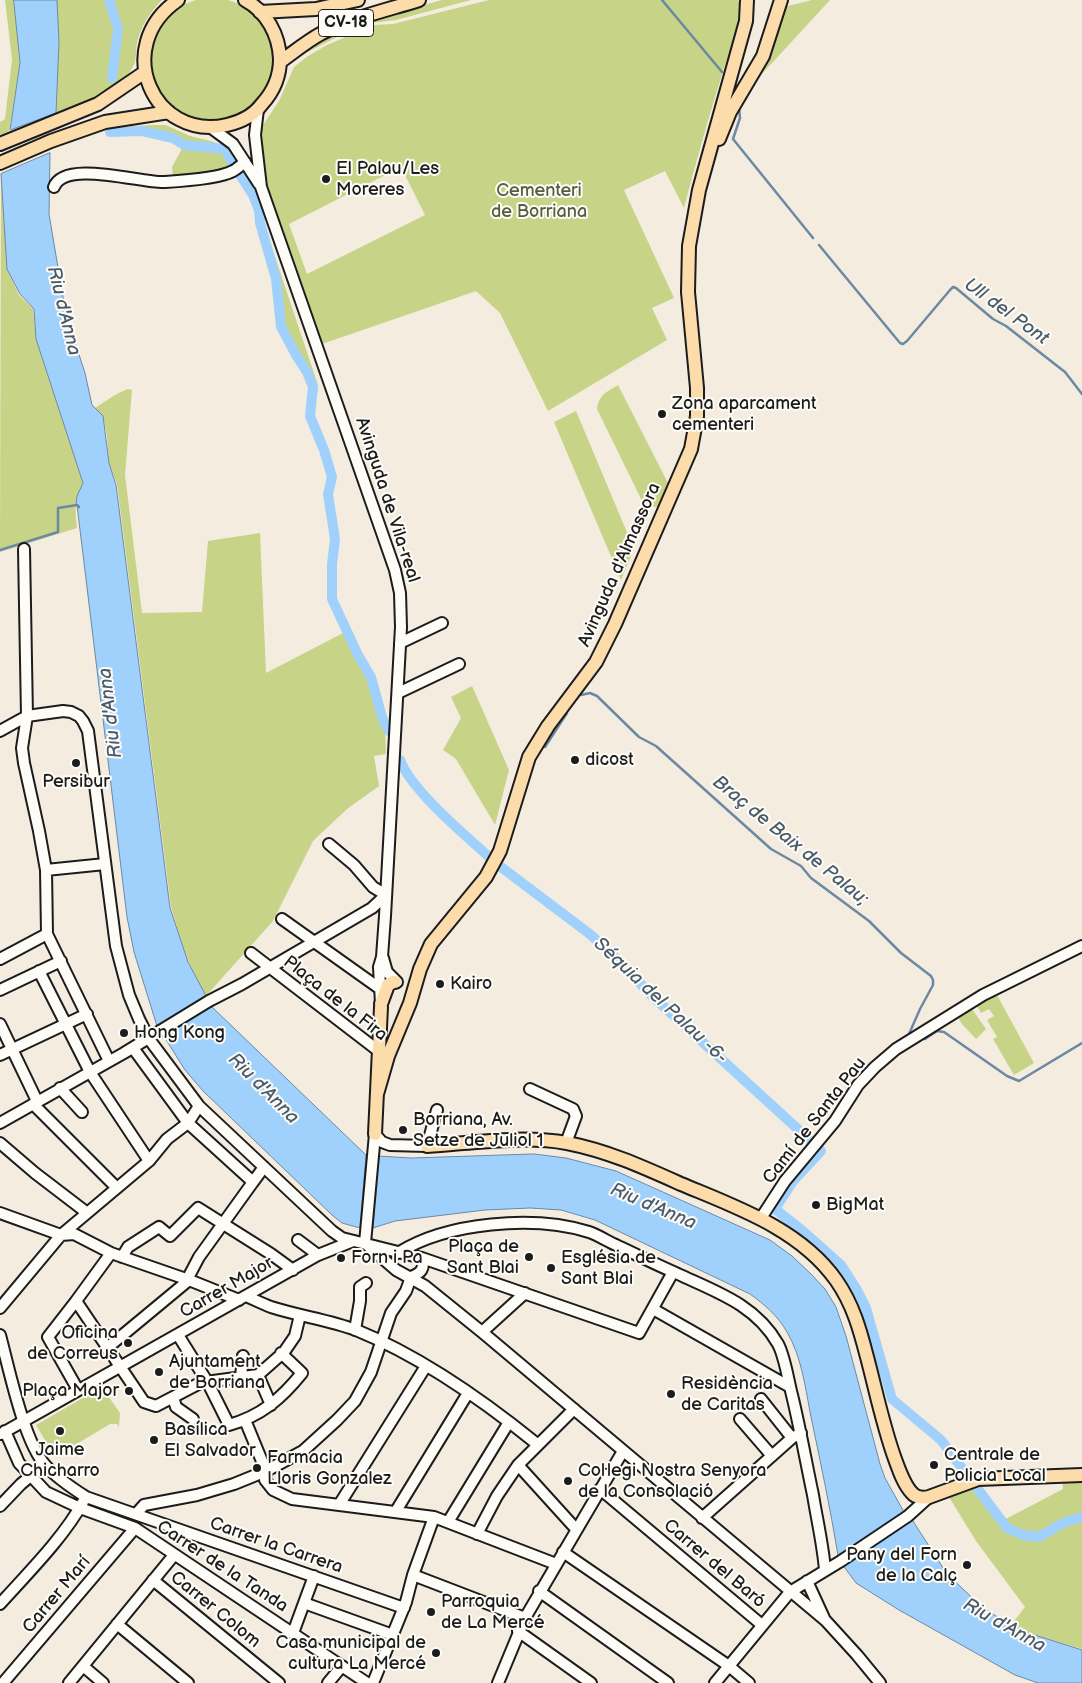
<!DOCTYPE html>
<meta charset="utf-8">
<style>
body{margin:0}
canvas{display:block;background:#f5ece0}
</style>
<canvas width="1082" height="1683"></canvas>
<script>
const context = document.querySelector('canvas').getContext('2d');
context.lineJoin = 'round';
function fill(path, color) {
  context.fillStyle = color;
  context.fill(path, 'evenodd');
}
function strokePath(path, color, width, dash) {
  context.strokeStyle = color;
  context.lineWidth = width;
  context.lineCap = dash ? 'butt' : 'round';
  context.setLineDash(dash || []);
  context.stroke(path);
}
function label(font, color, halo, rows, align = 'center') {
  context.font = font + ' "Balsamiq Sans",sans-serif';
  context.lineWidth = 4;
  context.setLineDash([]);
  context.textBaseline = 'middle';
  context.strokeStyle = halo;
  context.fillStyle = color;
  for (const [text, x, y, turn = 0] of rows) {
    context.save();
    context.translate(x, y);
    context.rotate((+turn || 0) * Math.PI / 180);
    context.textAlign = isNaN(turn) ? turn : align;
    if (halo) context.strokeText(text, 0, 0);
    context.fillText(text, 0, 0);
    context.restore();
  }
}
fill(new Path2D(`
 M151 59a61 61 0 1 1 122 0a61 61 0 1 1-122 0Z
 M5 0H14L20 63 9 131 0 135V122L5 119 12 59Z
 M57 0H162C150 12 141 26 137 43 136 49 136 56 135 62 127 88 80 105 56 113L59 44Z
 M442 0H471L396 20 371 23 341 35 302 55 299 53 334 34 368 21Z
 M489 0H738L739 2C741 22 726 61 720 81 707 123 695 165 684 208L665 171 624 190 674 298 652 308 667 340 548 411 500 313 476 291 322 344 267 192 263 173 257 134 279 101 294 67 308 56 327 45 374 25 393 24ZM401 167 425 215 307 274 289 224Z
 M812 0H830L749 88 780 8Z
 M154 125H166L190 136 211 141 226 147 238 163 227 169 173 178 172 167 184 145C161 130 135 129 108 133L131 126Z
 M1 177 7 269 19 295 33 309 36 339 83 483C74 500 75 508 77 528L0 552Z
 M259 209 318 385 313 387 308 371 296 355 281 326 276 279 260 223Z
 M618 385 670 487 662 506 656 507 644 505 597 409C599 394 607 392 618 385Z
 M128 389 132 390 125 475 142 613 202 612 208 541 260 533 266 673 347 631 374 688 381 718 385 729 386 754 374 756 379 786 347 809 313 841 273 921 206 996C189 969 180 938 171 907L117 484 109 463 107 436 103 416 95 408C106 401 115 394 128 389Z
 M576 411 634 549 621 580 554 422Z
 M472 686 509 770 495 825 456 759 443 750 461 718 451 697Z
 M997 995 1034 1063 1014 1075 993 1039 997 1037 987 1020 994 1016 989 1009 981 1013 977 1006Z
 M972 1009 986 1029 976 1039 962 1024 958 1017Z
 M102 1387 120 1413 119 1427 117 1424H110L55 1457 36 1425Z
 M1082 1479V1649L1022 1631 1011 1625 1025 1607 976 1541 949 1497 981 1485 1004 1520 1063 1489 1062 1480Z`), '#c7d386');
const water = new Path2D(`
 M14 0H57L59 42 56 113 10 130 20 63Z
 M50 153 49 214 66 315 85 373 92 405 103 416 109 463 116 485 170 908 188 962 206 996 157 1026 134 952 127 917 77 505H76L77 496 83 483 36 339 34 309 20 294 7 269 1 174Z
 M212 1007 366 1155 360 1228 342 1223 332 1215 203 1091 185 1070 163 1035Z
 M534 1154 566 1158 616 1171 770 1240 792 1256 811 1274 825 1289 836 1307 846 1336 880 1464 885 1478 904 1512 838 1555C830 1507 820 1460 810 1412 805 1385 801 1356 787 1332 778 1316 764 1304 750 1294L595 1220 561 1210 530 1208 485 1210 395 1221 373 1228 378 1156 411 1158Z
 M911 1518 947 1574 981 1606 1002 1620 1022 1631 1082 1650V1683H1038L1015 1675 899 1610 856 1583 842 1564Z`);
fill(water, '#a0d1fd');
strokePath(water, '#6b89a3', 1);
strokePath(new Path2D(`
 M662 0 722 72
 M739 107 740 118 733 139 813 238
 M819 245 900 343 903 344 907 341 950 290 953 287 956 288 993 319 1006 326 1065 372 1082 394
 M0 550 58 532V508L77 505 79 507
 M581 695 590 693 597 696 639 737 656 746 771 849 801 866 811 878 869 921 901 953 931 976 933 980V985L920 1009 909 1034
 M545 747 567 713
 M925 1039 937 1031 944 1032 1007 1076 1019 1081 1082 1043`), '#6b89a3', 2.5);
strokePath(new Path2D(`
 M109 0 118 29 112 78
 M110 132 142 131 173 138 184 145 225 149 233 164
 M239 173 253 195 259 210 260 223 276 279 281 327 296 355 307 372 313 387 310 416 324 450 332 477 328 494 335 539 332 564V599L358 655 371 677 382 717 389 731
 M400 760C412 791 463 833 488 856
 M501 867 591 935 623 965 651 995 812 1142
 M821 1151 793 1181 775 1209 804 1232 841 1265 857 1290 866 1308 892 1399 941 1440 967 1475
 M977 1488 1007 1528 1023 1535 1039 1537 1063 1523 1082 1517`), '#a0d1fd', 10);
const minor = new Path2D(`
 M258 109 255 135 261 187 395 570 400 593 401 627 385 916 382 957 379 967 381 1004
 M210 127 233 144 259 184
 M54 187C64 159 141 183 164 182 181 181 218 179 233 171 237 169 241 165 245 162
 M24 549 27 716 22 748 24 763 39 831 46 870 47 934 109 1061
 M400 643 442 623
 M398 693 459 664
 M0 731 27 716 63 711 71 712 79 716 83 721 88 731 116 946 129 995 139 1019 149 1039 199 1106 332 1231 342 1238 422 1258 639 1333 673 1272
 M46 870 105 864
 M282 919 379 988
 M251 953 380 1052
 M383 958 387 972 397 982
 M0 959 47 934
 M39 971 90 1072 149 1161
 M0 990 61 961
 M0 1024 37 1101
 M133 1048 188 1123 253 1182 264 1167
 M0 1055 87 1014
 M60 1088 82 1112
 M530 1089 573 1109 576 1116 566 1143
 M33 1104 117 1188
 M0 1123 124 1053 209 1001 242 984 372 908 386 895 373 887 354 865 329 844
 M375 1134 382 1142 390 1145 427 1146 437 1110
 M0 1143 35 1173 86 1212
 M0 1213 61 1235 74 1234 111 1253 189 1280 239 1300
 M761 1218 785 1181 835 1121 858 1085 875 1067 896 1049 983 995 1082 946
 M298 1240 318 1255
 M365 1243 375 1134
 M367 1245 396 1270 425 1286 482 1332 826 1621 857 1655 880 1683
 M398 1253C447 1222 534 1215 589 1232 598 1235 607 1241 616 1245 637 1255 657 1265 678 1274 717 1292 756 1305 778 1344 785 1357 788 1380 792 1395 800 1428 806 1462 813 1495 817 1520 823 1545 825 1570
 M122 1257 128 1247 159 1227 170 1236 198 1208 271 1254 293 1270
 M411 1277C421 1273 425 1269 422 1258
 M246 1296C255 1300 263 1304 271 1307 299 1316 329 1320 356 1330 420 1356 484 1401 537 1444
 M76 1301 144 1402 156 1406 202 1382 208 1383 213 1381 258 1375 284 1352 295 1336 300 1315
 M0 1308 61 1235 149 1161 167 1139 188 1123 199 1106
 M653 1309 790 1387
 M355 1330 360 1301V1287L366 1283
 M482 1332 525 1293
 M0 1335C9 1368 24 1443 46 1466 57 1478 72 1488 86 1497L404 1608
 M178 1335 208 1383 229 1425C261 1416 281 1399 302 1373L281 1353
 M107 1348 189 1280V1276L199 1257 253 1182
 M258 1375 271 1405
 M241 1377 243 1356
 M78 1390 48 1337 76 1301 111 1253
 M173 1397 176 1407 193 1419
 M761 1399 792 1438
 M740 1419 772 1456
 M245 1420 266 1471 265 1480 273 1490 292 1499 434 1517 556 1564
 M5 1431 19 1463 46 1492 80 1508 135 1528 367 1683
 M1 1434 318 1255 353 1241
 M518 1465 576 1529
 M600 1489 762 1625
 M339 1505 426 1366
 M0 1506 21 1484 44 1465
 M396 1511 468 1393
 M136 1514 144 1505 197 1495 234 1484 266 1471 303 1451 337 1420 355 1401 371 1372 391 1313 406 1291 411 1277
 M702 1518 792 1438 801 1433
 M448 1522 509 1422
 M477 1534 497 1496 518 1465 574 1409
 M563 1552 729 1666 749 1683
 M413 1575 525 1618
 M153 1580 279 1683
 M807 1581 824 1618
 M539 1591 668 1683
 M304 1603 393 1635
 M0 1604C27 1574 64 1537 83 1502
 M117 1624 188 1683
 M518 1631 591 1683
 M293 1633 314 1576
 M83 1666 103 1683
 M3 1683 135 1528
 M69 1683 174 1555
 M328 1683 342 1666
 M373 1683 406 1602 413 1575 434 1517
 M498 1683 525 1618 623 1451
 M715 1683 790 1592 841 1561 908 1516 929 1497`);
const major = new Path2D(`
 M178 0C111 46 153 142 227 125 240 122 254 115 262 104 273 92 280 76 280 59 279 35 267 12 245 0
 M260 12 316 9 358 0
 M280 62C294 52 307 41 322 33 352 18 387 10 419 0
 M719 139 730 112 763 56 781 0
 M0 144 98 104 145 72
 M0 163 51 141 105 122 169 112
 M381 1004 388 985 393 982H395
 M377 1094 388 1056 410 1003 420 969 431 944 486 877 500 851 529 757 548 726 596 662 615 624 691 449 697 416V388L688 292 689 246 699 190 746 21 747 0
 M375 1134 381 1007
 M427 1146C473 1143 522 1135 567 1143 608 1151 643 1167 681 1184 736 1207 800 1229 836 1280 853 1304 860 1330 867 1357 876 1391 883 1426 895 1459 899 1470 904 1485 912 1493 916 1498 924 1498 929 1497L978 1479 1082 1475`);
strokePath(minor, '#1c1c1c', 14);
strokePath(major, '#1c1c1c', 16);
strokePath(minor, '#fdfcf7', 10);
strokePath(major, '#fddcac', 12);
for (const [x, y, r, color] of [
 [326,179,5,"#1c1c1c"],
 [662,414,5,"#1c1c1c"],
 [575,760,5,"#1c1c1c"],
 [76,763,5,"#1c1c1c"],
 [440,984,5,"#1c1c1c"],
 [124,1033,5,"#1c1c1c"],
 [403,1130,5,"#1c1c1c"],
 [816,1205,5,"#1c1c1c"],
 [529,1257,5,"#1c1c1c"],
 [341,1258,5,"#1c1c1c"],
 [551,1268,5,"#1c1c1c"],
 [128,1343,5,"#1c1c1c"],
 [159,1372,5,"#1c1c1c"],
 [129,1391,5,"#1c1c1c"],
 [671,1394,5,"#1c1c1c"],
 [60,1431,5,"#1c1c1c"],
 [154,1440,5,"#1c1c1c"],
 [934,1465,5,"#1c1c1c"],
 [257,1468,5,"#1c1c1c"],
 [568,1481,5,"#1c1c1c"],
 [967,1565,5,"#1c1c1c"],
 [431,1612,5,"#1c1c1c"],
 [436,1653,5,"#1c1c1c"]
]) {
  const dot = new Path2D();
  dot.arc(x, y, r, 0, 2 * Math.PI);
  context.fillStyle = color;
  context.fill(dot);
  strokePath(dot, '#fdfcf7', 2);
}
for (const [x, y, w] of [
 [346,23,55]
]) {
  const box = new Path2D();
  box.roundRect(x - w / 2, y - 13.5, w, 27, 4);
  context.fillStyle = '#fdfcf7';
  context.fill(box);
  strokePath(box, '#1c1c1c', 1);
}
label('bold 16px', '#1c1c1c', null, [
 ["CV-18",346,23]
]);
label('18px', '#1c1c1c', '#fdfcf7', [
 ["El Palau/Les",336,169],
 ["Moreres",336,190],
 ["Zona aparcament",672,404],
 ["cementeri",672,425],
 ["dicost",585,760],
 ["Persibur",76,782,"center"],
 ["Kairo",450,984],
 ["Hong Kong",134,1033],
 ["Borriana, Av.",413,1120],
 ["Setze de Juliol 1",413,1141],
 ["BigMat",826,1205],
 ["Plaça de",519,1247,"right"],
 ["Sant Blai",519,1268,"right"],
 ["Forn i Pa",351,1258],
 ["Església de",561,1258],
 ["Sant Blai",561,1279],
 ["Oficina",118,1333,"right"],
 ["de Correus",118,1354,"right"],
 ["Ajuntament",169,1362],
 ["de Borriana",169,1383],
 ["Residència",681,1384],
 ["de Caritas",681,1405],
 ["Plaça Major",119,1391,"right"],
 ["Basílica",164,1430],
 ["El Salvador",164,1451],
 ["Jaime",60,1450,"center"],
 ["Chicharro",60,1471,"center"],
 ["Centrale de",944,1455],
 ["Policia Local",944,1476],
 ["Farmacia",267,1458],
 ["Lloris Gonzalez",267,1479],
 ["Col·legi Nostra Senyora",578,1471],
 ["de la Consolació",578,1492],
 ["Pany del Forn",957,1555,"right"],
 ["de la Calç",957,1576,"right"],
 ["Parroquia",441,1602],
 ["de La Mercé",441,1623],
 ["Casa municipal de",426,1643,"right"],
 ["cultura La Mercé",426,1664,"right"]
], 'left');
label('18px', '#585c41', '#fdfcf7', [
 ["Cementeri",539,191],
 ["de Borriana",539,212]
]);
label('18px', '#1c1c1c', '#fdfcf7', [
 ["Avinguda de Vila-real",387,500,72],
 ["Avinguda d'Almassora",620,565,-66],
 ["Plaça de la Fira",335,999,38],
 ["Camí de Santa Pau",815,1121,-52],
 ["Carrer Major",227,1288,-30],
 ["Carrer la Carrera",276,1546,19],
 ["Carrer del Baró",714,1564,40],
 ["Carrer de la Tanda",222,1567,33],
 ["Carrer Marí",57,1595,-50],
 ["Carrer Colom",215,1610,39]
]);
label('italic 19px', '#4a5b6b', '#fdfcf7', [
 ["Riu d'Anna",63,311,76],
 ["Ull del Pont",1006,312,36],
 ["Riu d'Anna",111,713,-97],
 ["Braç de Baix de Palau;",790,841,39],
 ["Séquia del Palau -6-",660,1001,43],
 ["Riu d'Anna",263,1089,45],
 ["Riu d'Anna",653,1207,23],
 ["Riu d'Anna",1004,1626,29]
]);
</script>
